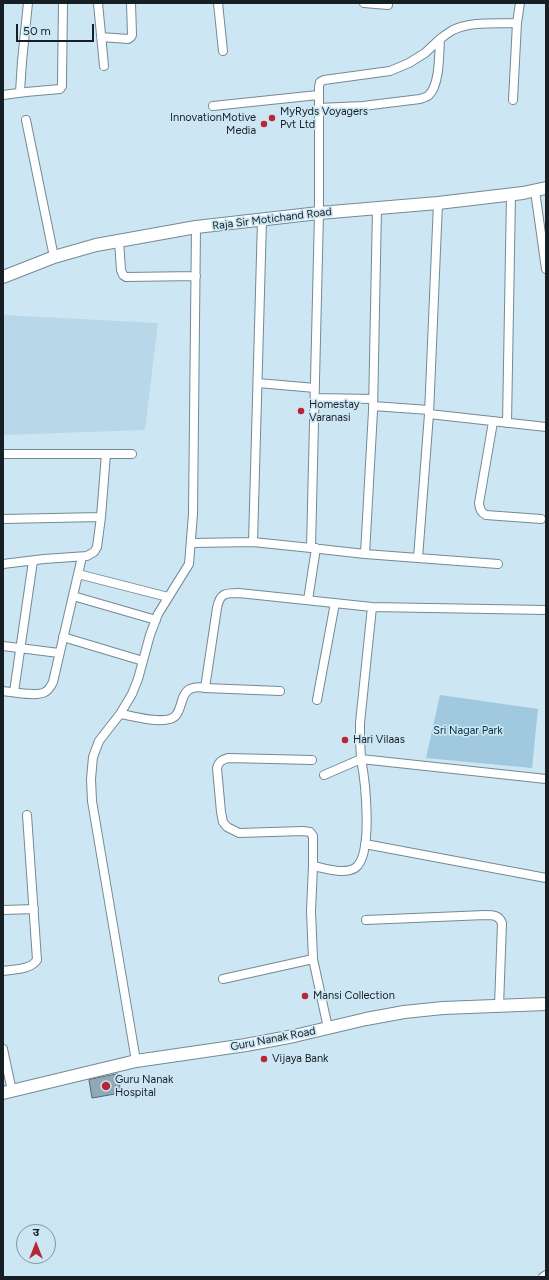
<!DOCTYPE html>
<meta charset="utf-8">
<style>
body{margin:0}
#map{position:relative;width:549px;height:1280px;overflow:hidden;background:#cce6f3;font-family:Figtree,"Noto Sans Devanagari",sans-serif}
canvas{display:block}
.frame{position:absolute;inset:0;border:4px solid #161f24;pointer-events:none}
.north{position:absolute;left:16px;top:1224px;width:40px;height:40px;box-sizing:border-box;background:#cce6f3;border:1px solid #8396a0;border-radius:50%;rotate:0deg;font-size:11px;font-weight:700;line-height:16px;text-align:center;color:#161f24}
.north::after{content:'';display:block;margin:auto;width:14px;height:18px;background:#b72537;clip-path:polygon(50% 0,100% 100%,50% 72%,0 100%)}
.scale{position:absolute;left:16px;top:24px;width:78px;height:18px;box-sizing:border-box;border:2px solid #161f24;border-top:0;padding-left:5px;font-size:12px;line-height:14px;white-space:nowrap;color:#161f24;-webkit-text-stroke:3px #cce6f3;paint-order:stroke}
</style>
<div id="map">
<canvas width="549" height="1280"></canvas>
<div class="frame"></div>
<div class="north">उ</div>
<div class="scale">50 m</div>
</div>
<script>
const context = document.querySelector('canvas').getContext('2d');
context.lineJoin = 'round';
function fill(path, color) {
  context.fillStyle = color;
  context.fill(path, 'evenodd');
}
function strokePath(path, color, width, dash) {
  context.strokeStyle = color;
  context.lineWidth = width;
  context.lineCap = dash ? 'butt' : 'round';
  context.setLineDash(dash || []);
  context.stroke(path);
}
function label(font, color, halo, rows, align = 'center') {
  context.font = font + ' Figtree,sans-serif';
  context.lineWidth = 3.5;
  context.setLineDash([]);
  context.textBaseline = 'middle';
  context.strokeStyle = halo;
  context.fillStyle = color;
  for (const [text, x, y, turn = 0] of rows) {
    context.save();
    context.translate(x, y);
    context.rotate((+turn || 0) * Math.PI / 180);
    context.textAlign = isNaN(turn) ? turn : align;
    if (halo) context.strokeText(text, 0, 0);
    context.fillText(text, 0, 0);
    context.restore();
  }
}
fill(new Path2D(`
 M3 315 158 323 145 430 3 435Z`), '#b8d8ea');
fill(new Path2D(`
 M440 695 538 709 532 768 426 758Z`), '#a0c8de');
const building = new Path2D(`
 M118 1074 121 1093 92 1098 89 1080Z`);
fill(building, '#91a9b6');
strokePath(building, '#536975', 1);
const street = new Path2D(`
 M98 3 104 66
 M218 3 223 51
 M364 3 388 5V3
 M101 37 128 39 131 37 132 35 131 3
 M20 92 22 61 28 3
 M3 95 26 92 60 89 62 86V81L63 3
 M513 100 517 23 520 3
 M213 106 318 95
 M318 108 363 106 420 99C423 98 427 97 429 95 440 84 439 54 440 39 444 36 449 32 453 30 473 21 496 24 517 23
 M26 120 54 257
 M535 191 546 269
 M119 241 121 270 123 275 126 277 196 276
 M258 383 315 388
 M315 398 373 399
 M373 406 429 410
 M429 414 546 427
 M493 422 479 503C480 510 481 512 486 515L541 519
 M507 423 511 195
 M3 454H132
 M3 519 101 517
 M253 542 262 220
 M192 543 253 542 311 548 365 554 418 558 429 414 438 203
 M311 548 319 213V87L320 82 324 80 390 71 409 63 425 53 440 39
 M365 554 373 411 377 208
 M418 558 498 564
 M3 564 44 559 87 556 94 552 97 547 101 517 106 454
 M78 574 168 597
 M73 596 156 620
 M308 600 316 548
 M372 607 360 723V740L361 759 546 779
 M63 637 143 661
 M3 646 59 653
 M3 691C13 692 36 697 45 692 49 690 51 686 53 682L82 557
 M280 691 205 688 217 608C220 593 225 593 239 593L372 607 546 610
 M14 692 33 561
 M317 700 335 603
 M120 714C134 716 156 723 170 719 183 716 179 694 190 689 195 687 200 687 205 688
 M312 760 228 758C222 760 219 761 217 768L221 812 223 822 227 827 239 833 303 831 310 832 313 836V866
 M324 775 361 759C365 779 374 855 355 868 344 875 325 868 313 866L311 911 313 959 328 1028
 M365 844 546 878
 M3 910 34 909
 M366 920 485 915C493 915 499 915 502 923L499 1006
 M3 971C14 969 30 970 37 960L27 815
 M223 979 313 959
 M3 1049 12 1091
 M136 1061 92 801 91 779 93 757 99 741 120 714 132 694 138 679 150 635 158 614 189 564 193 514 196 227
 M543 1277 546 1275`);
const secondary = new Path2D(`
 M3 277 54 257 96 245 196 227 319 213 438 203 523 193 546 188
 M3 1093 136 1061 246 1045 294 1036 366 1019 404 1012 443 1008 546 1004`);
strokePath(street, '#738a96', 10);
strokePath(secondary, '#738a96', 14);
strokePath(street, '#fff', 8);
strokePath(secondary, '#fff', 12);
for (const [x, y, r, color] of [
 [272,118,4,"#b72537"],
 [264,124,4,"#b72537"],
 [301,411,4,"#b72537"],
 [345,740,4,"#b72537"],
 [305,996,4,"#b72537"],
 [264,1059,4,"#b72537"],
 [106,1086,5,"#b72537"]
]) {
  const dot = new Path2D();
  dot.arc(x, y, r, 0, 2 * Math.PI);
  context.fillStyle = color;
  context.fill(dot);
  strokePath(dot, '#cce6f3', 1.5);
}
label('11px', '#161f24', '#cce6f3', [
 ["MyRyds Voyagers",280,112],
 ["Pvt Ltd",280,125],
 ["InnovationMotive",256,118,"right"],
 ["Media",256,131,"right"],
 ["Homestay",309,405],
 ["Varanasi",309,418],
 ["Hari Vilaas",353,740],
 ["Mansi Collection",313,996],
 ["Vijaya Bank",272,1059],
 ["Guru Nanak",115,1080],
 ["Hospital",115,1093]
], 'left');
label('11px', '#161f24', '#cce6f3', [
 ["Raja Sir Motichand Road",272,219,-7],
 ["Guru Nanak Road",273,1039,-11]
]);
label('11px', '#003043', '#cce6f3', [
 ["Sri Nagar Park",468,731]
]);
</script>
